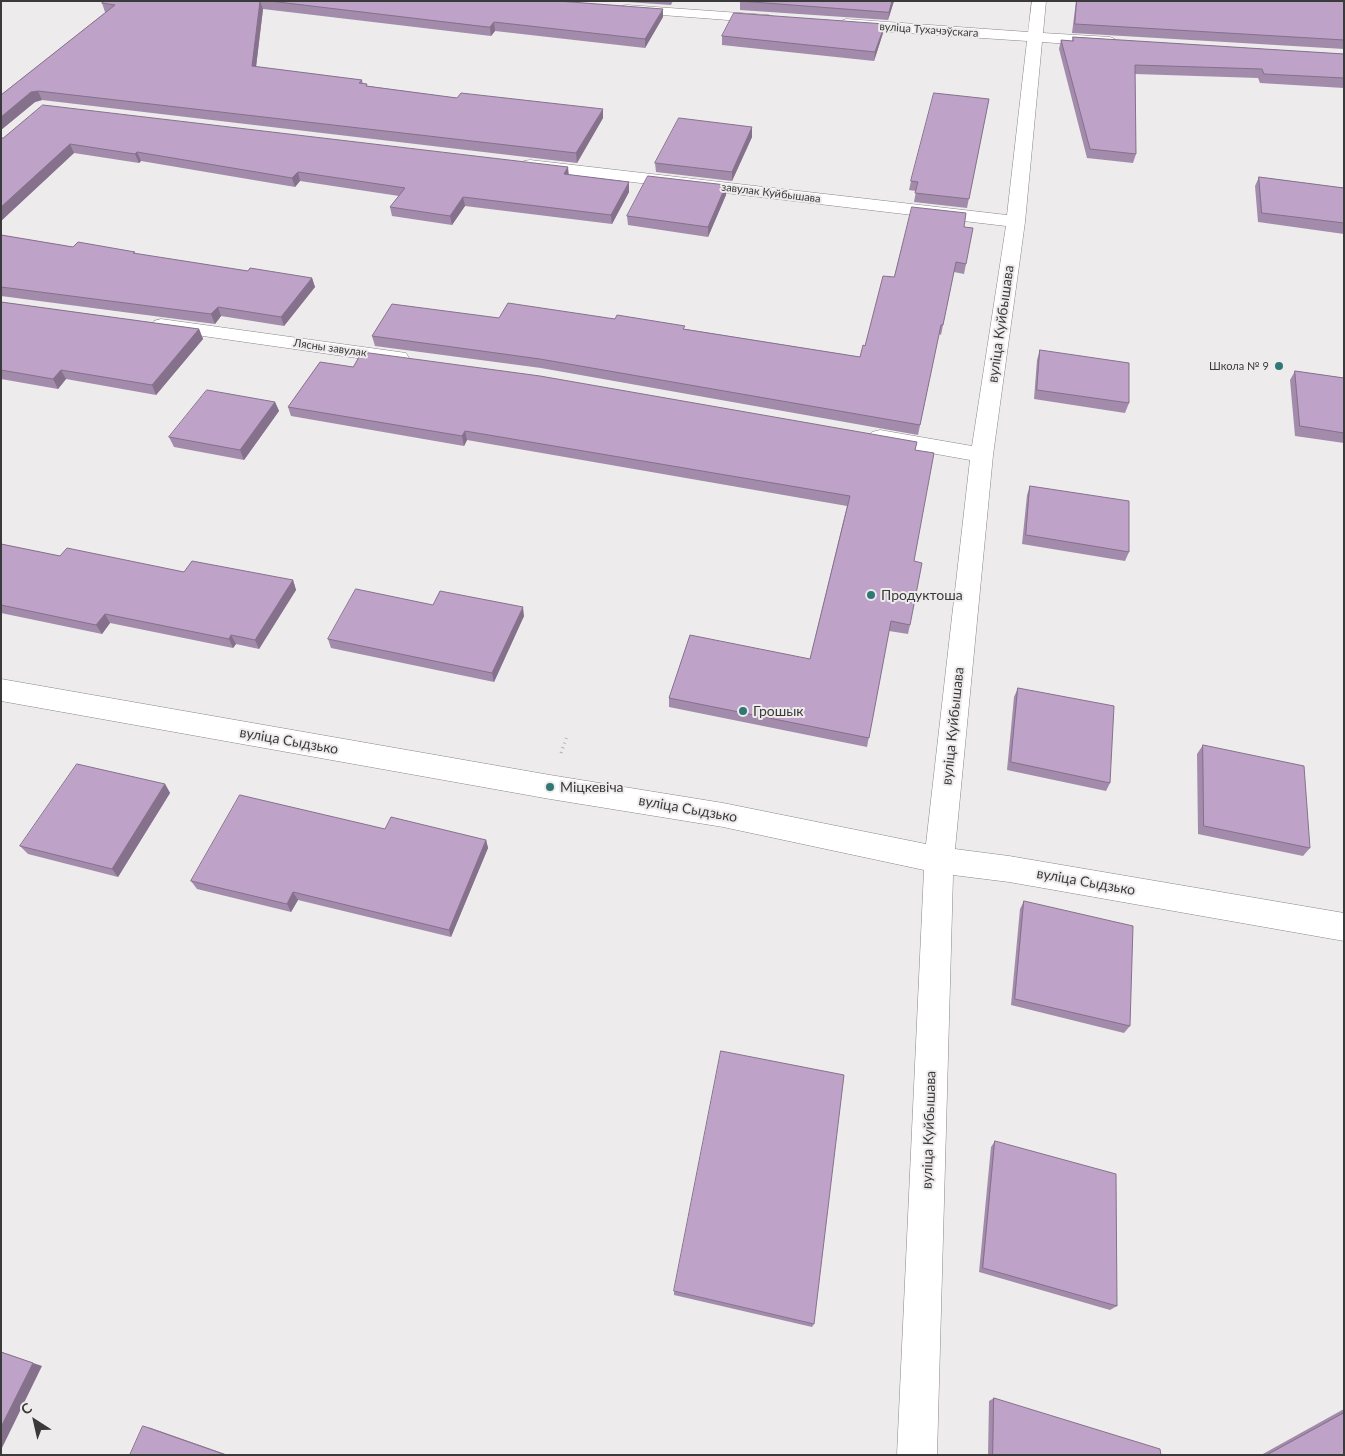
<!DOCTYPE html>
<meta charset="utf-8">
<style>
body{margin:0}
#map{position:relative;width:1345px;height:1456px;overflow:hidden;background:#eeebec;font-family:Lato,sans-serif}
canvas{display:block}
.frame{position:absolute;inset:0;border:2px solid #3b3a3b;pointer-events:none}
.north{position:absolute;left:10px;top:1396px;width:50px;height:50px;-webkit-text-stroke:4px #eeebec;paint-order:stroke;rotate:325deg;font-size:14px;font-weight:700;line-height:20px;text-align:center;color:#3b3a3b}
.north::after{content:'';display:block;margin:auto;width:18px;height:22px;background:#3b3a3b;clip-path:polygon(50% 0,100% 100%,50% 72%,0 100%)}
</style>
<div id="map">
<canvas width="1345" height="1456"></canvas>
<div class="frame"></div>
<div class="north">С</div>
</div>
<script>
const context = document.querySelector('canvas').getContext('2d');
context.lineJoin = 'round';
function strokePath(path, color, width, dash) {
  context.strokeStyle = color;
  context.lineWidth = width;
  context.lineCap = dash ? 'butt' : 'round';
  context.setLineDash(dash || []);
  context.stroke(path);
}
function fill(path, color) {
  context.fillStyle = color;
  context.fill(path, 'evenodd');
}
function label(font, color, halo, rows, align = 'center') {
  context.font = font + ' Lato,sans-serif';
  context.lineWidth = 4;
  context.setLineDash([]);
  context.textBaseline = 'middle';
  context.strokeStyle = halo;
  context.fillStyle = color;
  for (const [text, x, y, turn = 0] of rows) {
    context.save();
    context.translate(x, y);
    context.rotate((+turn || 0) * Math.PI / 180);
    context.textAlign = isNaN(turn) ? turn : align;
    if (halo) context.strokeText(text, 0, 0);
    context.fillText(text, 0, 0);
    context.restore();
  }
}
const minor = new Path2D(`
 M1032 1H1046L1043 33 1110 37 1115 39 1118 42 1115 45 1110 47 1042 42 1025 222 993 455 955 849 1009 856 1344 913V941L1009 882 953 875 937 1455H897L924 870 723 827 550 799 1 701V679L550 775 723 803 926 844 970 460 880 444 872 442 869 437 872 432 880 430 972 446 1006 226 530 170 524 169 521 165 524 161 530 160 1007 215 1027 41 846 29 841 27 838 24 841 21 846 19 1028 32Z
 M627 5 768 15 773 16 775 19 773 22 768 23 622 12 620 9 622 6Z
 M161 319 399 352 406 353 409 358 406 363 399 364 154 329 151 325 154 321Z`);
strokePath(minor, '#898687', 1);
strokePath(new Path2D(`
 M561 753 567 736`), '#b0adae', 3, [1, 4]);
fill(minor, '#fff');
fill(new Path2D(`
 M105 1H558L663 17 645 48 495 31 491 36 263 9 256 67 362 80 363 84 368 86 603 118 577 163 42 100 35 102 1 130V95L106 12H105L102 3Z
 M613 1H673L671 5Z
 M740 1H894L888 20 740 10Z
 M1076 1H1344V49L1072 33Z
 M885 24 883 33 874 61 722 45V36Z
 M1073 37 1344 54V88L1260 83 1258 78 1135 74 1136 154 1133 163 1087 158 1059 49 1061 40 1072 41Z
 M989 99 967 208 914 202 916 191 909 190 911 181Z
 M752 127V137L732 181 656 172 655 163Z
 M1 138 568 167V174L629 192 612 224 465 206 452 225 392 216 390 207 399 196 300 181 295 187 141 161 139 163 74 153 1 221Z
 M1259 177 1344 188V234L1258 222 1255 186Z
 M726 195 708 237 628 225 627 216Z
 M964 227 966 264 964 274 954 272 941 335 939 334 918 435 541 368 375 346 372 336 499 318 615 319 685 329 860 357 894 277Z
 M1 235 73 247 136 254 248 271 312 278 315 287 284 326 221 316 215 324 1 296Z
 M1 302 199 329 203 339 156 395 66 379 58 389 1 379Z
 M1040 350 1129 403 1125 413 1034 399 1037 360Z
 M353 367 915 450 914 561 910 625 908 634 889 631 867 747 669 707V698L810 659 847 506 467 440 464 446 291 416 288 407Z
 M1295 371 1344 378V443L1295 436 1290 380Z
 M275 402 279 411 244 460 174 447 169 437Z
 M1030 486 1129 552 1125 561 1022 544 1027 495Z
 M1 544 60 556 184 572 293 580 296 590 259 649 236 644 233 648 110 623 102 634 1 613Z
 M433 605 524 616 494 682 331 648 328 639Z
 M1018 688 1110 783 1106 791 1007 770 1014 697Z
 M1203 745 1310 848 1303 856 1198 834 1197 754Z
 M165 784 170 793 118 877 28 854 20 846Z
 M385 829 486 840 488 848 451 937 298 900 291 912 197 889 191 881Z
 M1024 901 1130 1026 1124 1033 1011 1005 1020 909Z
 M995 1141 1117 1306 1110 1310 979 1272 991 1147Z
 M674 1291 814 1324 812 1327 674 1295Z
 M994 1398 1161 1455H988L989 1401Z
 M1344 1409V1455H1261Z`), '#a38bac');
fill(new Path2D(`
 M260 1 263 9 255 75 252 66Z
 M892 1H894L888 20 889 12Z
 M663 9V17L645 48V39Z
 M494 22 495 31 491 36 490 27Z
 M885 24 883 33 874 61 875 52Z
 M38 91 42 100 35 102 1 130V117L31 92Z
 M603 109V118L577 163 576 153Z
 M752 127V137L732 181V172Z
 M70 144 74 153 1 221V207Z
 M137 152 141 161 139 163 135 154Z
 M568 167 569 176 564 174Z
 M298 172 300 181 295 187 292 178Z
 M629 182V192L612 224 611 215Z
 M726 185V195L708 237V227Z
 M463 197 465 206 452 225 450 216Z
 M312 278 315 287 284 326 281 317Z
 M218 307 221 316 215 324 211 314Z
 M199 329 203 339 156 395 152 385Z
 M61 370 66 379 58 389 53 379Z
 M275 402 279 411 244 460 240 450Z
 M465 431 467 440 464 446 462 436Z
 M293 580 296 590 259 649 255 640Z
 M523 607 524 616 494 682 492 673Z
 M105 614 110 623 102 634 96 625Z
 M231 635 236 644 233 648 229 639Z
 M165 784 170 793 118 877 112 869Z
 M486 840 488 848 451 937 449 930Z
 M293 892 298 900 291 912 287 904Z
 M1 1352 42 1366 1 1450Z
 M143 1426 151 1428 228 1455H226Z`), '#85718c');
const building = new Path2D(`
 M105 1H260L252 66 362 80 359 83 367 84 366 86 457 98 461 93 603 109 576 153 38 91 31 92 1 117V95L115 5 102 3Z
 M270 1H558L663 9 645 39 494 22 490 27Z
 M740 1H892L889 12Z
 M1077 1H1344V40L1075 24Z
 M734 13 885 24 875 52 722 36Z
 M1073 37 1344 54V78L1264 74 1262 69 1135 65 1136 154 1090 149 1061 40 1073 41Z
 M934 93 989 99 969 199 915 193 918 182 911 181Z
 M43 105 568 167 564 174 629 182 611 215 463 197 450 216 390 207 405 188 298 172 292 178 137 152 135 154 70 144 1 207V138H3Z
 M679 118 752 127 732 172 655 163Z
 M648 176 726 185 708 227 627 216Z
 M1259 177 1344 188V223L1262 213Z
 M912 207 966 213 964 227 973 228 966 264 956 262 943 325H941L920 425 540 359 372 336 392 304 499 318 508 303 615 319 617 315 685 326 683 329 860 357 863 345 865 346 883 276 894 277Z
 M1 235 73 247 78 242 135 252 133 253 248 271 250 268 312 278 281 317 218 307 211 314 1 287Z
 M1 302 199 329 152 385 61 370 53 379 1 370Z
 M1040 350 1129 363V403L1037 390Z
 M362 352 540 376 917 442 915 450 934 453 914 561 922 563 910 625 891 621 869 738 669 698 690 635 810 659 850 496 465 431 462 436 288 407 320 362 353 367Z
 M1295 371 1344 378V433L1300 426Z
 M207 390 275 402 240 450 169 437Z
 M1030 486 1129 501V552L1026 535Z
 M1 544 60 556 67 548 184 572 192 561 293 580 255 640 231 635 229 639 105 614 96 625 1 605Z
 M356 589 433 605 440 591 523 607 492 673 328 639Z
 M1018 688 1114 706 1110 783 1011 762Z
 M1203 745 1304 766 1310 848 1204 826Z
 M77 764 165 784 112 869 20 846Z
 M240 795 385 829 391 817 486 840 449 930 293 892 287 904 191 881Z
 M1024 901 1133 926 1130 1026 1015 999Z
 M721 1051 844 1075 814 1324 674 1291Z
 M995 1141 1116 1174 1117 1306 983 1268Z
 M1 1352 33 1363 1 1427Z
 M994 1398 1160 1449 1161 1455H993Z
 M1344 1413V1455H1267Z
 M143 1426 226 1455H130Z`);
fill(building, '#bea2c8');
strokePath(building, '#85718c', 1);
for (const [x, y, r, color] of [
 [1279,366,5,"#2f7873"],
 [871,595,5,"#2f7873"],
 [743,711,5,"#2f7873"],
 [550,787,5,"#2f7873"]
]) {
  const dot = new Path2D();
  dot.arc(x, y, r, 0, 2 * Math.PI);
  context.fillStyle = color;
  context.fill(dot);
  strokePath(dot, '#eeebec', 2);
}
label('11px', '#3b3a3b', '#eeebec', [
 ["вуліца Тухачэўскага",929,30,4],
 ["завулак Куйбышава",771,193,7],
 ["Лясны завулак",330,348,8]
]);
label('11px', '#3b3a3b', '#eeebec', [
 ["Школа № 9",1269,366]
], 'right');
label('14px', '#3b3a3b', '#eeebec', [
 ["вуліца Куйбышава",1001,324,-82],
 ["вуліца Куйбышава",953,726,-84],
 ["вуліца Сыдзько",289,741,10],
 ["вуліца Сыдзько",688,809,10],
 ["вуліца Сыдзько",1086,882,10],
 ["вуліца Куйбышава",929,1130,-88]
]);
label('14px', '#3b3a3b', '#eeebec', [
 ["Продуктоша",881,595],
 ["Грошык",753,711],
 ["Міцкевіча",560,787]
], 'left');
</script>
